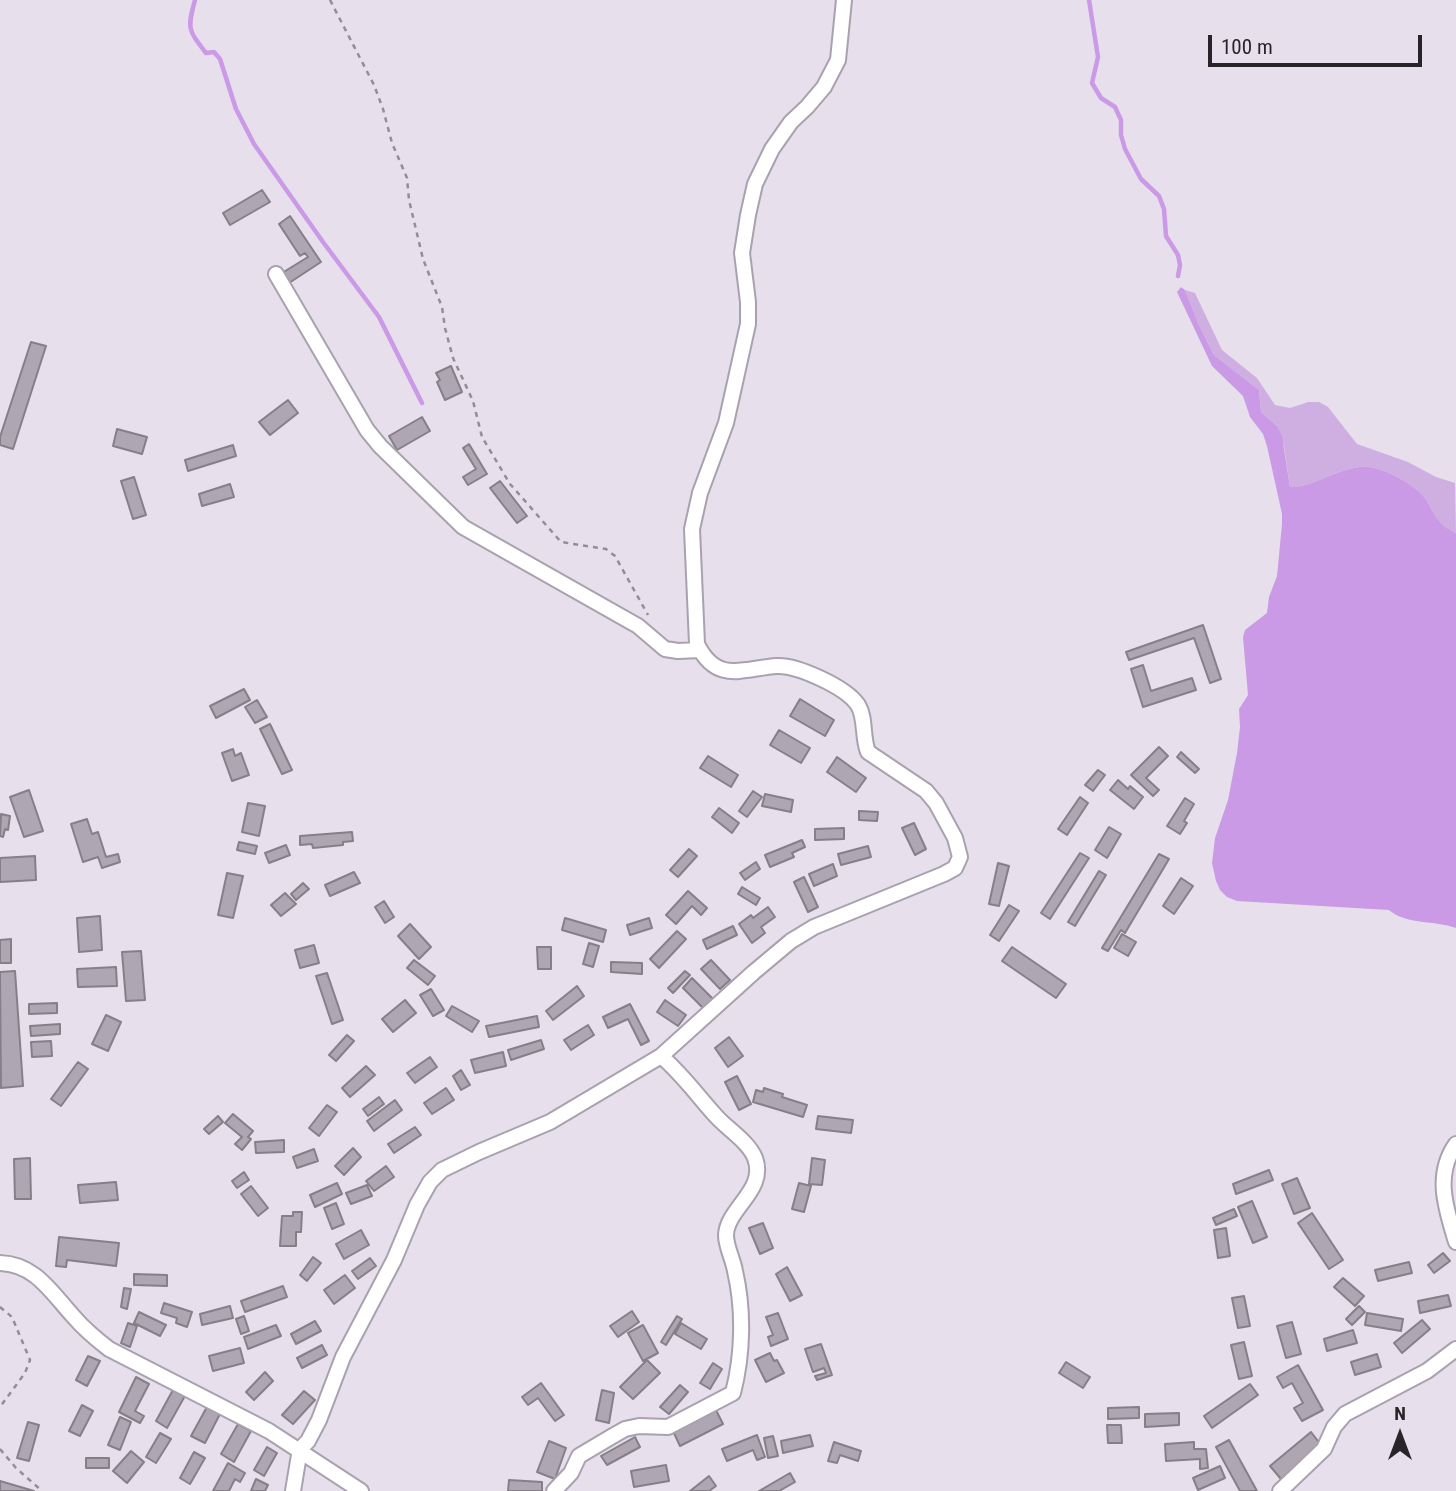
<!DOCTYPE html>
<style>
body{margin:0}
#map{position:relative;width:1456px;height:1491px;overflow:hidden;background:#e7dfec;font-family:"Roboto Condensed",sans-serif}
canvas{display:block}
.north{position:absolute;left:1365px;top:1400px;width:70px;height:70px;-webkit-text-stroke:5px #e7dfec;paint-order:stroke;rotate:0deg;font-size:19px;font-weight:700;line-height:28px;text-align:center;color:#28252a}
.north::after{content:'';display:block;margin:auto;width:24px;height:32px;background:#28252a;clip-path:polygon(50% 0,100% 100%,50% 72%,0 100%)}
.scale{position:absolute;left:1208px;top:35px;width:214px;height:32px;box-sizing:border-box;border:4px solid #28252a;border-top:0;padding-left:9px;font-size:21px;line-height:24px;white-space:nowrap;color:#28252a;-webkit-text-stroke:5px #e7dfec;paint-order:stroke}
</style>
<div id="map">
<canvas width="1456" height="1491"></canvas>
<div class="north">N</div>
<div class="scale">100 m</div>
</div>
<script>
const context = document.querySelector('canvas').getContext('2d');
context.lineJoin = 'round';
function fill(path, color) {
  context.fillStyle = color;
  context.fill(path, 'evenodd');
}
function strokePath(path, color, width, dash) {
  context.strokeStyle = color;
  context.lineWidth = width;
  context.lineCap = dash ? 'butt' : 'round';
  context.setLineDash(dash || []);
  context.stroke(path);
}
fill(new Path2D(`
 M1185 290 1195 293 1222 350 1257 378 1275 405 1290 408 1308 402H1319L1328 407 1357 444 1408 462 1436 477 1455 483 1456 533C1436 525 1436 515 1425 498 1414 484 1386 469 1369 467 1343 464 1311 489 1290 487L1284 446 1277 426 1261 412 1259 390 1214 355 1199 325Z`), '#cfafe2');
fill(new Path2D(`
 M1181 287 1185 290 1199 325 1214 355 1259 390 1261 412 1277 426 1282 436 1290 487C1311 489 1343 464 1369 467 1386 469 1414 484 1425 498 1436 515 1436 524 1456 533V928C1435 920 1406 925 1389 910L1237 901 1227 897 1220 890 1216 881 1212 863 1215 838 1228 800 1237 753 1240 727 1239 709 1248 695 1243 637 1245 630 1267 613 1269 597 1277 576 1282 524V514L1267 446 1263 434 1250 417 1243 396 1212 366 1177 292Z`), '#ca9ae6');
strokePath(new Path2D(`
 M195 0C187 29 188 30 206 53L214 52 220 59 236 109 254 144 323 242 379 317 422 403
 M1089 0 1098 57 1092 83 1101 98 1115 107 1121 120V135L1125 149 1141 179 1159 196 1164 209 1166 236 1178 255 1180 265 1178 276`), '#ca9ae6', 4.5);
const building = new Path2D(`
 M262 190 270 202 230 225 223 213Z
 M290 216 321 262 289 283 282 273 308 257 305 253 300 256 279 224Z
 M31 342 46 346 13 449 0 445V437Z
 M451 366 462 392 445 400 437 382 440 380 436 373Z
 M288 400 298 413 270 435 259 422Z
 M422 417 430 431 397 450 389 436Z
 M117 429 147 437 142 454 113 446Z
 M469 444 487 474 468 485 463 477 476 469 463 448Z
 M233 445 236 456 188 471 185 460Z
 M134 477 146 515 133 519 121 481Z
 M500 481 527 516 517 523 490 488Z
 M230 484 234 497 202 506 199 494Z
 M1203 625 1221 679 1210 683 1194 638 1129 660 1126 652Z
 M1143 665 1151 691 1192 678 1196 690 1143 707 1131 669Z
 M244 689 250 700 216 718 210 706Z
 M800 699 834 720 825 736 790 716Z
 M257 700 267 717 255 723 245 707Z
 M270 724 292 770 282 774 260 729Z
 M779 730 810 748 801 763 770 745Z
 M1159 747 1168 756 1146 778 1159 790 1153 796 1131 775Z
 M233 749 235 756 241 753 249 775 232 781 222 753Z
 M1181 752 1199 769 1195 773 1177 757Z
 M708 756 738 775 731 787 700 768Z
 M837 757 866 778 856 792 827 772Z
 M1098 770 1105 775 1093 791 1085 785Z
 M1118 780 1128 789 1130 786 1143 797 1134 809 1110 790Z
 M29 790 43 831 24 837 10 797Z
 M753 791 762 797 747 817 739 811Z
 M765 794 793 800 791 812 762 806Z
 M1080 797 1088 803 1067 835 1058 829Z
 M1185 798 1194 804 1184 821 1187 823 1180 834 1167 826Z
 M248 803 265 806 259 836 242 832Z
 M719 808 739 823 732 833 712 817Z
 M859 811 878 812 877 821 859 820Z
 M1 814 10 816 8 830 5 829 3 837 0 836Z
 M87 819 92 834 98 832 106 857 118 854 120 862 102 868 98 857 83 862 71 824Z
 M914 823 926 849 915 855 902 828Z
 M1109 827 1121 834 1107 858 1095 850Z
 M844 828V839L815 840V829Z
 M352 832 353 841 343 842V845L313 848 312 844 300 845V836Z
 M802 840 805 847 792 853 794 857 770 867 765 855Z
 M239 842 257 846 255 854 237 850Z
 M286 845 290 855 269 863 265 853Z
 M868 846 871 857 841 865 838 854Z
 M689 849 697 856 678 877 670 870Z
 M1080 853 1089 858 1050 919 1041 913Z
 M1159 854 1169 859 1125 933 1121 930 1108 951 1102 948Z
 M35 856 36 880 0 882V858Z
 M756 862 760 869 745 880 740 873Z
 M998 863 1009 866 999 906 989 904Z
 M833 864 837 876 814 886 809 874Z
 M1099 871 1106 875 1075 926 1068 922Z
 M354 872 360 883 330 896 325 885Z
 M227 873 243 876 233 918 218 915Z
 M804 877 818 907 808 912 794 882Z
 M1181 878 1193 886 1174 914 1163 906Z
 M303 883 309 889 296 900 291 894Z
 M742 887 760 898 756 905 738 894Z
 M688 891 707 908 701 915 692 906 676 924 666 915Z
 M285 893 296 904 281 916 271 905Z
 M384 901 394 917 385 923 375 907Z
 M1009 905 1019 911 999 941 990 935Z
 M768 907 775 917 761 927 765 933 752 943 739 924 751 915 753 918Z
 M100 916 102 950 79 952 77 918Z
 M565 918 606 930 603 942 562 930Z
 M649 918 652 928 630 935 627 925Z
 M410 924 431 947 419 959 398 936Z
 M733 926 737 935 707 949 703 940Z
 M677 931 686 939 659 968 650 959Z
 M1122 934 1136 942 1128 956 1114 948Z
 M11 939V963H0V940Z
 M589 943 599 946 593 967 583 964Z
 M314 945 319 963 300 968 295 950Z
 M537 947H551V969H538Z
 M1012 947 1066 984 1056 998 1002 961Z
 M141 951 145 1000 126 1001 122 952Z
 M414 960 435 976 428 985 407 968Z
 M711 960 730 980 720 989 701 969Z
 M611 962 642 963V974L611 972Z
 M116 967 117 986 78 987 77 969Z
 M15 971 23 1086 1 1088 0 972Z
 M685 971 690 975 673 993 668 988Z
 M327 973 343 1020 332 1024 316 976Z
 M692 978 713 999 703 1008 683 988Z
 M577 986 584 996 553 1020 546 1011Z
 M431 989 444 1010 433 1016 420 995Z
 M405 1000 416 1013 393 1032 382 1019Z
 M665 1000 686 1015 678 1026 657 1012Z
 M57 1003V1013L29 1014V1004Z
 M630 1004 649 1041 641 1045 628 1019 608 1028 603 1017Z
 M452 1006 479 1021 472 1032 446 1016Z
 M106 1015 121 1022 108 1051 92 1044Z
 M537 1016 539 1027 489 1037 486 1026Z
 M60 1024V1034L31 1036 30 1026Z
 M588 1025 594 1035 571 1050 564 1040Z
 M347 1035 354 1041 336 1061 329 1055Z
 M729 1037 743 1056 728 1067 715 1048Z
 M541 1040 544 1049 511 1060 508 1050Z
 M51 1041 52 1056 32 1057 31 1042Z
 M503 1052 506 1066 475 1073 471 1060Z
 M430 1057 437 1067 415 1083 407 1073Z
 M78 1062 88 1069 61 1106 51 1099Z
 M366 1066 375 1075 350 1097 342 1088Z
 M461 1070 470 1085 461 1090 453 1076Z
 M737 1076 751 1104 739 1110 725 1082Z
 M446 1088 454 1100 432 1114 424 1103Z
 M764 1088 783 1094 782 1097 807 1105 803 1117 753 1102 756 1090 763 1092Z
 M379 1097 384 1104 368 1116 363 1109Z
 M395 1100 402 1110 374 1131 367 1121Z
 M327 1105 337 1112 319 1136 309 1128Z
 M233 1114 253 1131 248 1137 251 1139 242 1150 235 1144 242 1137 225 1123Z
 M218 1116 223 1122 209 1134 204 1129Z
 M818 1116 853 1120 851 1133 816 1129Z
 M415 1127 421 1135 394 1153 388 1144Z
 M284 1140V1152L256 1153 255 1142Z
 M353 1148 361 1157 344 1175 335 1166Z
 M314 1149 318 1161 297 1168 293 1157Z
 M30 1158 31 1199H15L14 1159Z
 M812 1158 825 1160 822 1185 809 1184Z
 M386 1166 394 1177 374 1191 366 1181Z
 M1269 1170 1273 1180 1236 1194 1233 1184Z
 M244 1172 249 1180 237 1188 232 1181Z
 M1297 1178 1310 1208 1294 1214 1282 1184Z
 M116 1182 118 1200 80 1203 78 1185Z
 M337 1183 342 1194 315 1207 310 1195Z
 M799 1183 811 1186 804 1212 792 1209Z
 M367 1185 372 1196 351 1204 346 1193Z
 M251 1186 268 1208 258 1216 241 1194Z
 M1252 1201 1267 1237 1253 1243 1238 1207Z
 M336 1203 344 1224 332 1229 324 1208Z
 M1234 1209 1237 1216 1216 1225 1213 1218Z
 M293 1212H302L301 1232H296V1246H280L282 1216H293Z
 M1312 1213 1343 1260 1329 1269 1298 1223Z
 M763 1223 773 1248 760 1254 749 1228Z
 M1226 1228 1230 1256 1218 1258 1214 1230Z
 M361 1230 369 1245 344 1259 336 1244Z
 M59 1237 119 1243 116 1266 67 1260 66 1267 56 1266Z
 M1443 1253 1450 1261 1434 1273 1428 1265Z
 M313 1257 321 1263 307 1281 300 1275Z
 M370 1258 376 1266 358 1279 352 1271Z
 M1409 1262 1412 1273 1378 1281 1375 1270Z
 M787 1267 802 1295 790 1301 776 1274Z
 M134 1274 167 1275V1286L134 1285Z
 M345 1275 355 1288 334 1304 324 1290Z
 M1343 1278 1364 1296 1355 1306 1334 1287Z
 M283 1286 287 1297 245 1312 241 1301Z
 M124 1288 131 1289 127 1309 121 1307Z
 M1448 1295 1451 1306 1420 1313 1418 1301Z
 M1244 1296 1250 1326 1238 1328 1232 1298Z
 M164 1303 192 1312 187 1327 176 1323 177 1318 161 1313Z
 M230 1306 233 1318 202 1325 200 1314Z
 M1359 1306 1365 1312 1352 1325 1346 1319Z
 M632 1311 639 1322 618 1337 610 1326Z
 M139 1312 166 1325 160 1336 134 1323Z
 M778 1313 788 1339 771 1346 768 1337 773 1335 766 1317Z
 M1367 1313 1403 1319 1401 1331 1365 1325Z
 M244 1316 249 1331 241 1334 236 1319Z
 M677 1316 682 1319 666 1345 661 1342Z
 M1422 1320 1430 1329 1402 1353 1394 1343Z
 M315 1321 321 1331 296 1344 291 1334Z
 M1292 1322 1301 1354 1286 1358 1277 1326Z
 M128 1323 137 1326 130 1347 121 1343Z
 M681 1323 707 1339 701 1349 675 1334Z
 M276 1325 281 1336 248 1349 244 1337Z
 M643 1325 658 1353 643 1361 628 1333Z
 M1353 1330 1357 1343 1327 1351 1324 1339Z
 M1244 1342 1252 1376 1239 1379 1231 1345Z
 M821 1344 832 1375 817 1380 815 1376 826 1373 824 1368 813 1372 805 1349Z
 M322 1345 327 1355 302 1368 297 1358Z
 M240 1348 244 1363 213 1371 209 1356Z
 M770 1353 774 1361 777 1360 784 1373 766 1382 755 1360Z
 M1377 1354 1381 1367 1355 1375 1351 1362Z
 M88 1356 100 1361 87 1386 76 1380Z
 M647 1360 660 1373 633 1399 620 1387Z
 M1066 1362 1090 1377 1083 1388 1059 1373Z
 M713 1363 722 1369 710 1389 700 1383Z
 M1298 1365 1323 1410 1302 1421 1294 1408 1303 1403 1292 1383 1283 1388 1277 1377Z
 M265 1372 273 1381 254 1400 246 1392Z
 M136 1377 149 1384 135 1411 144 1416 140 1423 119 1412Z
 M541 1383 564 1415 555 1421 538 1398 528 1405 522 1397Z
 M1250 1384 1258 1395 1212 1428 1204 1416Z
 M680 1385 688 1392 669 1414 660 1407Z
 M174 1388 186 1394 167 1428 156 1421Z
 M602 1390 614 1393 609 1423 596 1420Z
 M304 1391 315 1400 293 1424 282 1415Z
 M82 1405 93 1411 80 1436 69 1431Z
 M208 1405 221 1412 205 1443 191 1436Z
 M1139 1407V1418L1108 1419V1408Z
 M716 1410 723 1424 680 1446 673 1431Z
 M1179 1413V1425L1145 1427V1414Z
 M120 1417 131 1422 120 1450 108 1445Z
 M28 1422 39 1425 29 1461 17 1458Z
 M238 1424 251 1431 234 1462 221 1454Z
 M1107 1425H1121L1122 1443H1108Z
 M1311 1432 1321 1445 1281 1479 1270 1466Z
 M160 1433 171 1439 156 1463 146 1457Z
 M757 1435 765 1457 757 1460 753 1450 727 1461 722 1449Z
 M810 1435 813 1446 783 1453 781 1441Z
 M773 1436 778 1456 768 1458 764 1438Z
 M635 1437 640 1447 607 1465 601 1456Z
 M1229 1440 1257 1491H1240L1216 1447Z
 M549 1441 566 1448 555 1479 537 1472Z
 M834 1442 861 1451 858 1461 840 1455 837 1463 828 1461Z
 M1194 1442V1449H1206L1208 1468 1200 1469V1459L1166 1461 1165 1444Z
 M267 1447 277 1453 264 1476 254 1470Z
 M131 1451 144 1462 127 1483 113 1471Z
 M194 1452 205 1458 190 1484 180 1478Z
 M86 1458H109V1468H86Z
 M228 1463 245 1473 240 1482 235 1479 229 1491H213Z
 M666 1465 669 1481 634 1487 631 1471Z
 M1220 1466 1225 1478 1198 1490 1193 1478Z
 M790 1473 795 1482 779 1491H759Z
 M709 1476 716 1486 709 1491H690Z
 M256 1479 268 1485 265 1491H251Z
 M509 1480 542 1482V1491H508Z
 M0 1481 34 1491H0Z`);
fill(building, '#aea7b3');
strokePath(building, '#867f8a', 2);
const street = new Path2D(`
 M276 274 367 430 380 446 463 527 638 626 665 649 678 651 700 650
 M1456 1144C1434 1175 1446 1209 1456 1242
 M0 1263C35 1264 51 1292 73 1316 84 1329 96 1339 109 1349L269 1431 361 1491
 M293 1491 300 1449 308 1441 319 1420 343 1357 394 1260 417 1205 430 1182 442 1170 479 1152 550 1122 661 1056 754 972 791 941 814 927 944 874 955 868 960 857 955 838 936 803 926 791 868 752C862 737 866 718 858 705 846 687 797 665 777 666 744 668 717 685 697 644L692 529 700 493 726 423 748 324V302L742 253 748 215 755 184 772 149 791 122 807 107 824 87 838 60 844 0
 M554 1491 571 1473 579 1456 611 1437 625 1429 639 1426 668 1427 733 1393C743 1354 744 1310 735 1271 733 1259 726 1247 726 1235 727 1208 767 1190 755 1158 748 1141 727 1129 715 1115 697 1095 682 1074 661 1056
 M1280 1491 1324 1449 1334 1427 1345 1414 1427 1371 1456 1349`);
strokePath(street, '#a9a2ae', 18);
strokePath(new Path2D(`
 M330 0 374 85 383 109 392 143 407 178 409 200 423 259 442 307 445 328 453 358 473 401 482 437 510 484 561 542 606 549 615 556 648 615
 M0 1307 12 1317 30 1360 25 1373 0 1407
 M0 1449 16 1468 42 1491`), '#938d97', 2.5, [5, 5]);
strokePath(street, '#fff', 14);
</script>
